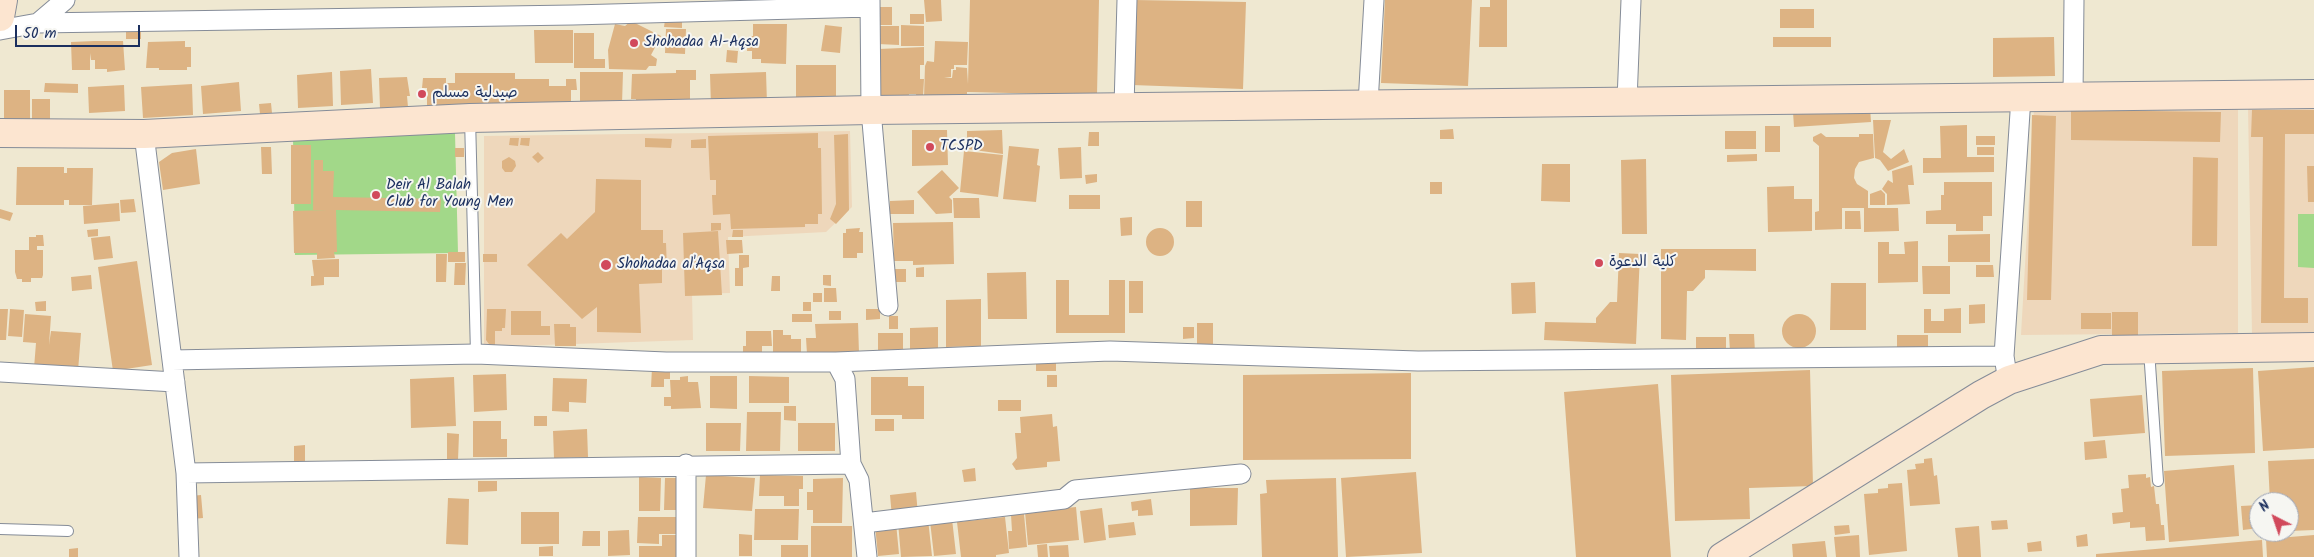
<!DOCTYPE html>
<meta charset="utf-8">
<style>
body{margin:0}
#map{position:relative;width:2314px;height:557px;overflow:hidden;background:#efe8d1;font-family:Kalam,sans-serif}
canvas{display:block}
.north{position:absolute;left:2249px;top:492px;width:50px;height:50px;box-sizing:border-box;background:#f6f6f2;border:1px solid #9ea6b7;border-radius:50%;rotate:319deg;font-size:14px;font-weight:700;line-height:20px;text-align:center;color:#1b2f5e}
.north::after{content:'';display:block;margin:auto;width:18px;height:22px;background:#d1495b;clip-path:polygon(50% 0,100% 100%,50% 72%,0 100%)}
.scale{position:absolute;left:15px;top:25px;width:125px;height:22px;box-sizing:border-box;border:2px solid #1b2f5e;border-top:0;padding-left:6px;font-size:15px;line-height:18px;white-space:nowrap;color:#1b2f5e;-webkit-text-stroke:4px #f6f6f2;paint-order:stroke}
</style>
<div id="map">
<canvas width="2314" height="557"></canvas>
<div class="north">N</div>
<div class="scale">50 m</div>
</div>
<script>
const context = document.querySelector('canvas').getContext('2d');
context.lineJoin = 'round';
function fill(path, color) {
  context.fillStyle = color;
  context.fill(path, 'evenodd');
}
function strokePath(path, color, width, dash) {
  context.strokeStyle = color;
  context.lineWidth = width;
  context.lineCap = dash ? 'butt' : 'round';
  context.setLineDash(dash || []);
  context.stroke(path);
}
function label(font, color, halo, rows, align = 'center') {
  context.font = font + ' Kalam,"Playpen Sans Arabic",sans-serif';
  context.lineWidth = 4;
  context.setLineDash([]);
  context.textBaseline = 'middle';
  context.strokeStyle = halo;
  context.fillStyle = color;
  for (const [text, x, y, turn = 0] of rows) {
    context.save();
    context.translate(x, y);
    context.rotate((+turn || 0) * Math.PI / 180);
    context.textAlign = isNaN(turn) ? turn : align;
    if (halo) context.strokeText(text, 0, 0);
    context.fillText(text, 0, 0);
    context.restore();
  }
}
fill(new Path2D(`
 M2238 106V333L2021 335 2034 108Z
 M2314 106V333L2252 334 2248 107Z
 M850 131 852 207 826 232 728 237 730 293 692 294 693 340 484 347V136Z`), '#eed7bb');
fill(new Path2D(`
 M455 133 458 253 295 255 293 138Z
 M2298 214H2314V268L2298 267Z`), '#a2d889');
fill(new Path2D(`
 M924 0H941L942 21 926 22Z
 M970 0H1099L1097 95 967 92V96L924 98 925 66 927 61 934 62 935 41 968 42 967 65H954V69H951V77L944 78H952L953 70H956V67L967 68 968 84Z
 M1135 0 1246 2 1243 89 1132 85Z
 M1385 0H1472L1468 86 1381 83Z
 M1490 0H1507V47H1479L1480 7H1490Z
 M877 7H892V25H877Z
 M1780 9H1814V28H1780Z
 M910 14H924V24H910Z
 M665 20H682V28L664 27Z
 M631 21 661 36 651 55 657 59 656 66H649L646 70 609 69 608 50 615 24 625 26Z
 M753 24H787L786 64 761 63V59H752V51H747L748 36H753Z
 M825 25 842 27 840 53 821 51Z
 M901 25 924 26V46H901Z
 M878 26H899V45L878 44Z
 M126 29H141V39H126Z
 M666 29H686L685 54 665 53Z
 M534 30H573V63H535Z
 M574 33H594V59H605V68H574Z
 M1773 37H1831V47H1773Z
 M2054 37 2055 76 1993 77V38Z
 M94 41H123L125 70 107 72V69H95V60H91L90 53V70H72L71 42Z
 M185 41V47H191V67H187V70H159V68H146L148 42Z
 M924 47V65H920V79H924L923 97H916V94H909V96L879 98V49Z
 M727 50 738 51 737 63 726 62Z
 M796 65H836V103H796Z
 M371 69 373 103 341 105 340 71Z
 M676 70H696V80H690V101L636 102V99H631L632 74 676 73Z
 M332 72 333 106 298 108 297 75Z
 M580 72H623L622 104H580Z
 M766 72 767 104 711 106 710 74Z
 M455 73H515V79H549V86H566V79H576L577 90H571V108L427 110V88H422L423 78H446V83H455Z
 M407 77 410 96H407L408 107 380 108 379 78Z
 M239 82 241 111 203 114 201 86Z
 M45 83 78 84V93L44 92Z
 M192 84 193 115 143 118 141 87Z
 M124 85 125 111 89 113 88 87Z
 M4 90H30V122H4Z
 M32 99H50V122H32Z
 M271 103 272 113 260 114 259 104Z
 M1870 107 1871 122 1794 127 1793 112Z
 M2071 110 2221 112 2220 142 2071 140Z
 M2252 110H2314V134H2285L2284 298H2308V323H2261L2263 137H2251Z
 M2032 115 2056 116 2051 300H2027Z
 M1873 120H1891L1883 152 1891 159 1904 149 1909 162 1888 171 1880 160 1875 158Z
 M1967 125V157H1994V172L1923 173V158H1941L1940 126Z
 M1765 126H1780V152H1765Z
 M1453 129 1454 139H1440V130Z
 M912 130H947L948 165 912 166Z
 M1002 130 1003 154 967 149V131Z
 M1725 131H1756V149H1725Z
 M1089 132H1099V146H1088Z
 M818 133V148H821L822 214H818V224H805V227L731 229 730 214 713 215 712 195H716V180H710L708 136Z
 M1821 133 1826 137H1859V134H1873L1874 158 1859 162 1855 169 1854 178 1857 184 1868 191V208H1898L1899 231 1864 232V208H1842V229L1815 230V212L1819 211V146L1813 141V137Z
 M848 134 849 210 836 224 830 219 836 204 834 135Z
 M1976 136H1995V145H1976Z
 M510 138H519L518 146 509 145Z
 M521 138H530L529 146 520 145Z
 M645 138 672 139 671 148 645 147Z
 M706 139V148H691V140Z
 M291 145H311V204H291Z
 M1009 146 1039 149 1037 165 1040 166 1036 202 1003 199Z
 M261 147H271L272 174H262Z
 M1081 147 1082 178 1060 179 1058 148Z
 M1977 147H1994V155H1977Z
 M455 148H464V157H455Z
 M196 149 200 184 163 190 159 162 172 153Z
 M964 151 1003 155 998 197 960 192Z
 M538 152 544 158 538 163 532 157Z
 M1757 154V161L1727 162V155Z
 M509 157 515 161 516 166 512 172H505L502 168V161Z
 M2193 157 2218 158 2217 246H2192Z
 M1646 159 1647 234H1622L1621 160Z
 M314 160H323V171H334L333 197 441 199 440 212 336 210 337 252H334L335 258 317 259V253H294L293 211 327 210H313Z
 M1542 164H1570V202L1541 201Z
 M1912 165 1914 185H1908L1910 204 1887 205V194L1882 189 1888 180 1893 183 1892 171Z
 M2307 166H2314V202H2308Z
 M17 167H64V173H67V168H93L92 205H69V200H64V205H16Z
 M942 170 959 188 949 197 952 200V213L936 214 917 192Z
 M1097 174V182L1086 184 1085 175Z
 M596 179 641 180V230H663V243H666L667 269H662V283L639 284 641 333 597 332V307L582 319 527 265 561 233 567 239 595 212Z
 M1430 182H1442V194H1430Z
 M1944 182H1992V216H1983V231H1956V224H1926V211L1941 210V195H1944Z
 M1794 186V199H1812V231L1768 232 1767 187Z
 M1881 190 1885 194V205H1870V194Z
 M1069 195H1100V209H1069Z
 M953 198H979L980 218H954Z
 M134 199 136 212 121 213 120 200Z
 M914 200V214H890V201Z
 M1186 201H1202V227H1186Z
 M119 203 120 221 84 224 83 206Z
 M0 209 13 213 10 221 0 218Z
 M1845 211H1860L1861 229H1845Z
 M1132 217V235L1121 236 1120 218Z
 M953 222 954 264 913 265V261H894L893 223Z
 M711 223H721V230L711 231Z
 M1146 242a14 14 0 1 1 28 0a14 14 0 1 1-28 0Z
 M860 228 859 232H863V253H857V258H843V233H846V229Z
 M98 229V236L88 237 87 230Z
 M733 230H743V237H732Z
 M718 231 722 295 685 296 683 233Z
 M1990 234V262H1948V235Z
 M36 235H43L44 246H37V250H43V275L42 278H31V282H22V279H17L15 272V250H29V237H36Z
 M110 236 113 258 94 260 91 238Z
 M726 240H742L743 253 727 254Z
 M1918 241V282L1878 283V242H1889V254H1905L1904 242Z
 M1661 249H1756V271L1705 270V278L1693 291H1687L1686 340 1661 339Z
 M448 252H465V262H448Z
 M1619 253 1640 254 1636 344 1544 340 1545 322 1596 323V318L1610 302H1617Z
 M436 254H447L446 282H436Z
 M483 254H497V262H483Z
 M739 255H749V267L743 268V286H735V268H739Z
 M339 259V277H324V285L311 286V276H314L312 260Z
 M137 261 152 365 113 371 98 267Z
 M455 263H466L465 285H454Z
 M1976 265H1993L1994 277H1976Z
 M1922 266H1950V294H1923Z
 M924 267V277H916V268Z
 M895 269H906V282H895Z
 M1026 272 1027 319H988L987 273Z
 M91 275 92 289 72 291 71 277Z
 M823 275H831V286L823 285Z
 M772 276H780V291H771Z
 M1056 280H1069V315H1109V280H1125V333H1056Z
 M1129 281H1143V313H1129Z
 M1535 282 1536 313 1512 314 1511 283Z
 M1831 283H1866V330H1830Z
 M824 288H836L837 302H824Z
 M813 293H822V302H813Z
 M981 299V346L946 347V300Z
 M46 301V311H36L35 302Z
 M803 302H811V311H803Z
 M1985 304V323L1969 324V305Z
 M1961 308V333H1924V309H1931V321H1944V309Z
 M0 309H8L6 340H0Z
 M10 309 24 310 22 337 8 336Z
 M487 309H506L505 328H502V331H495V347L492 348 486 340Z
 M866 309H880V319L866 320Z
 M511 311H541V326H550V335H511Z
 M829 311H841V320H829Z
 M2112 312H2138V338H2112Z
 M2081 313H2111V329H2081Z
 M1782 331a17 17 0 1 1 34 0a17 17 0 1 1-34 0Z
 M25 314 51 316 49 345 51 331 81 333 78 371 34 368 36 343 23 342Z
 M792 314H812V322H792Z
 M889 316H898V329H889Z
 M858 323 859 353 807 354 806 338H816L815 324Z
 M1197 323H1213V345H1197Z
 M554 324H570V327H576V346H555Z
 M938 327V356H910V328Z
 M1183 327H1194V338L1183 339Z
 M773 330H783V335H791V339H801V354H773Z
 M746 331H771L772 346H762V352H750V356H743V346H746Z
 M878 333H903V355H878Z
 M1729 334H1754L1755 352H1730Z
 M1897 335H1928V353L1897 349Z
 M1696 337H1726V352L1696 351Z
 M1036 363H1056V371H1036Z
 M2314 367V448L2263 451 2258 371Z
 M652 368H670V379H664V387H651Z
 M2253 368 2255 453 2165 456 2162 371Z
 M1810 370 1813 486 1749 488 1750 519 1675 521 1671 375Z
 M1411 373V459L1243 460V375Z
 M506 374 507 410 474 412 473 375Z
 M1047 375H1057V387H1047Z
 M688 376V382H698L701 408 671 409V406H664V397H671L670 380H680V377Z
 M710 376H737V409L710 408Z
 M749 376 789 377V403H749Z
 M454 377 456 426 411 428 410 379Z
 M871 377H908V386H924V419H902V415H871Z
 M553 378 587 379 586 403 569 402V412L552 411Z
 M1658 384 1671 557H1576L1564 392Z
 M2142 395 2145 433 2093 437 2090 399Z
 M998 400H1021V411H998Z
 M784 406H796V421L784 420Z
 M747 412H781L780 451H746Z
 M1052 414 1053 427 1057 426 1060 461 1047 462V467L1016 470 1012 464 1017 458 1015 433H1021L1020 417Z
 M534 416H547V426H534Z
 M875 419H894V431H875Z
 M473 421H501V439H507V457H473Z
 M706 423H741L740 451H706Z
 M798 423H835V451H798Z
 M587 429 588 457 554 458 553 431Z
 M447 433 459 434 458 460H447Z
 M2105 440 2107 458 2085 460 2084 442Z
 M305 445V464H294V446Z
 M1932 458 1934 476 1937 475 1940 504 1910 506 1907 470 1916 469 1915 464 1924 463V459Z
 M2314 459V530L2289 531V502H2270L2268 461Z
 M2234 465 2239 536 2169 542 2164 471Z
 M975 468 976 481 964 482 962 470Z
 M1416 472 1422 553 1346 557 1341 478Z
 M2146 474V478L2150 477 2151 487 2154 486 2156 504H2159L2161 525H2164L2165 540 2146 541 2145 527 2130 528V522L2113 524 2112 513 2123 512 2121 489 2129 488 2128 475Z
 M706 475 755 478 752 511 703 508Z
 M760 475 803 476V489H799V506H784V496H759Z
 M639 477 661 478 660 511H639Z
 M665 478H678L677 510H664Z
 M843 478 842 523H813V510H807V492H813V479Z
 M1336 478 1338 557H1262L1260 494 1267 493 1266 480Z
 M478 481H497V491L478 492Z
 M1902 483 1907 551 1869 555 1864 494 1878 493V489L1888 488V484Z
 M1190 488H1238L1237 525 1190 526Z
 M916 492 918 515 892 517 890 495Z
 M201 495 203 518 192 519 190 496Z
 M448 498 469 499 468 545 446 544Z
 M1151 499 1153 515 1138 516V510L1132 511 1131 502Z
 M2259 505V528L2243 530 2241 506Z
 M1076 507 1079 540 1028 545 1025 512Z
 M1102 508 1106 540 1084 543 1080 511Z
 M755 509H799L798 540H754Z
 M521 512H559V544H521Z
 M1024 514 1027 547 1009 549 1008 531H1012L1011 515Z
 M638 517H678V534H659V544L637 543Z
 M1005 517 1009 553 996 555V557H961L957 522Z
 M928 519 932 556 901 557 898 522Z
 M952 519 956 554 934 556 930 521Z
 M2007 520 2008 529 1992 530 1991 521Z
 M1134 522 1136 535 1109 538 1108 525Z
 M896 523 899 554 878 556 875 525Z
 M1849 525 1850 533 1835 535 1834 526Z
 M811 526H852V557H811Z
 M1979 526 1981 557H1958L1955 528Z
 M629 530 630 555 608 556V531Z
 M583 531H600V546H582Z
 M739 534 752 535V556H739Z
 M2087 534 2088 546 2077 547 2076 536Z
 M662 535H679V557H639V546H662Z
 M1859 535 1860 557H1836L1834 537Z
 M2314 535V557H2267L2266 539Z
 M2262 540 2263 557H2096V554Z
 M1825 541 1827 557H1793L1792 544Z
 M2041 541 2042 551 2028 552 2027 543Z
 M1047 544 1048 557H1038L1037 545Z
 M781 545H808V557H781Z
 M1068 545 1069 557H1050L1049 546Z
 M553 546V556H539V547Z
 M78 548V557H69V549Z`), '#ddb383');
const lane = new Path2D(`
 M470 118 476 354
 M2149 350 2158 481
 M0 529 68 531`);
const street = new Path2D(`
 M870 0 871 110 888 306
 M38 23 573 15 870 7
 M0 30 38 23 65 0
 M2073 96 2074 0
 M1627 101 1631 0
 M1368 104 1374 0
 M1124 107 1127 0
 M144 134 186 473 189 557
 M172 360 476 354 666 362H836L1110 351 1418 361 2004 356
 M836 362 845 379 851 464 859 480 867 557
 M2006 369 2004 356 2021 97
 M0 372 175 382
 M186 473 851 464
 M864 523 1064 499 1075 490 1241 474
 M686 557V464`);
const secondary = new Path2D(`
 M0 17 3 0
 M0 133 144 134 470 118 871 110 2314 94
 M1722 557 1981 395 2009 380 2101 350 2314 347`);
strokePath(lane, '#858c98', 12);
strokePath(street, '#858c98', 21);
strokePath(secondary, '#858c98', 30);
strokePath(lane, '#fff', 10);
strokePath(street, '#fff', 19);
strokePath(secondary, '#fce5d0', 28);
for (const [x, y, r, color] of [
 [634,43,5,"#d1495b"],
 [422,94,5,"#d1495b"],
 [930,147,5,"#d1495b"],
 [376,195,5,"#d1495b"],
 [1599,263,5,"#d1495b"],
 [606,265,6,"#d1495b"]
]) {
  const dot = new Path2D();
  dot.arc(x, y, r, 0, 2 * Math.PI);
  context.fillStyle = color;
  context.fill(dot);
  strokePath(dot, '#f6f6f2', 2);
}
label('15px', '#1b2f5e', '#f6f6f2', [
 ["Shohadaa Al-Aqsa",644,43],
 ["صيدلية مسلم",432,94],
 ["TCSPD",940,147],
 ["Deir Al Balah",386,186],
 ["Club for Young Men",386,203],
 ["كلية الدعوة",1609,263],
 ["Shohadaa al'Aqsa",617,265]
], 'left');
</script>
